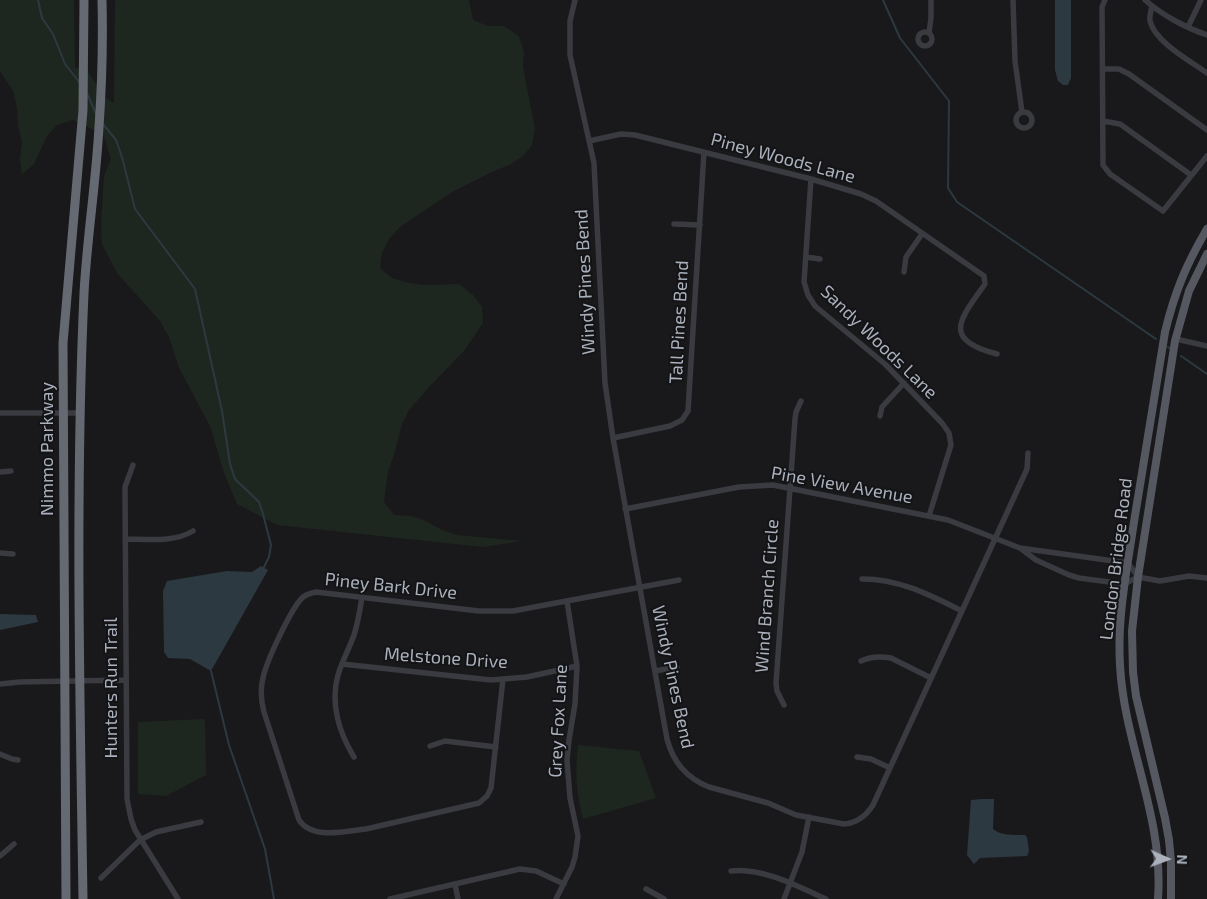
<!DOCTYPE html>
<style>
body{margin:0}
#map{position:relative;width:1207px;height:899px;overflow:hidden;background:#19191b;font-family:"Exo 2",sans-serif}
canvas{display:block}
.north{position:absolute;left:1142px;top:834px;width:50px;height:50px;-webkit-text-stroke:4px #141417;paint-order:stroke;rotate:92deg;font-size:14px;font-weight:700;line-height:20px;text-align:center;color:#aab1bc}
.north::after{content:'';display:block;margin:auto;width:18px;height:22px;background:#aab1bc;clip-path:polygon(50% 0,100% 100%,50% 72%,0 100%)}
</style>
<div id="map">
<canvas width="1207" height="899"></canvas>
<div class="north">N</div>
</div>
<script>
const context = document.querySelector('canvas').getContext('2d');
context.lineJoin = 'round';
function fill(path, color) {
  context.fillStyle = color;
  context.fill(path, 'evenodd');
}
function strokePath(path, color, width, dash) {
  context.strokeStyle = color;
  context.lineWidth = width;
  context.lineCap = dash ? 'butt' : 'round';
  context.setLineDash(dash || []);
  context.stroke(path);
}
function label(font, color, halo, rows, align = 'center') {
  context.font = font + ' "Exo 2",sans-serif';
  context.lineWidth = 4;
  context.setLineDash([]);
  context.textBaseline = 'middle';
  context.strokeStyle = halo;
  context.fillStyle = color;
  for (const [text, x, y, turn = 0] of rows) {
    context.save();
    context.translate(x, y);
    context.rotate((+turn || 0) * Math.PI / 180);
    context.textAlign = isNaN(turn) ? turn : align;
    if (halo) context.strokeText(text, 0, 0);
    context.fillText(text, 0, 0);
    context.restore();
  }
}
fill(new Path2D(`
 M0 0H74L75 67 88 72 106 98 114 103 115 0H469L473 20 488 26H504L519 36 524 52 523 67 535 129 532 145 522 157 509 165 494 171 452 192 400 227 389 239 382 253 380 268 392 278 409 283 425 285 459 284 473 295 482 307 483 323 464 351 430 386 409 410 402 424 394 455 388 471 384 502 394 515 411 516 426 521 440 529 456 535 522 541 483 547 277 525 237 504 224 473 210 426 179 368 169 337 160 321 117 273 102 244 101 227 104 176 111 159 103 134 73 120 57 125 47 136 34 164 22 174 20 159 22 142 18 126 17 108 13 91 0 71Z
 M205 719 206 775 166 796 138 794V722Z
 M578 745 639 751 656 798 583 819C576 792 575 773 578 745Z`), '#1e271f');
fill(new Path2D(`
 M1055 0H1071V78L1068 85H1063L1058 81 1055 70Z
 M261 566 268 570 211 671 190 659 168 658 164 652 163 591 167 581 227 571 252 572Z
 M0 614 36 615 38 622 0 630Z
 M982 799H994L993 829C1001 836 1014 835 1025 835L1027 837 1029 851 1027 856 980 858 974 864 967 855 971 800Z`), '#2d3941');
strokePath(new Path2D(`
 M38 0 42 18 53 34 65 64 80 83
 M883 0 900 38 949 101 948 188 957 202 1156 339
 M87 93 96 114
 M103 124 116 140 122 157 135 209 195 289 222 411 230 464 235 479 259 502 263 514 271 545 269 557 263 569
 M1168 347 1169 348
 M1181 356 1207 374
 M211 671 229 745 265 849 274 899`), '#2d3941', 2);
strokePath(new Path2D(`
 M575 0 570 21V55L594 163 605 383 613 438 667 739C673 762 686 778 709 787L768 803 796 815 844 824C857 823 866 816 873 805L1027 469 1028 453
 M1013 0 1015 61 1022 112
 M1105 0 1102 7 1103 165 1110 174 1163 211 1207 156
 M1145 0C1162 15 1186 28 1207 35
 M1152 6C1151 11 1149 17 1150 21 1155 42 1190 61 1207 73
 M1188 27 1201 0
 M918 39a7 7 0 1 1 14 0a7 7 0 1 1-14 0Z
 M929 33 931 18V0
 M1103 69H1119L1129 74 1207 130
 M1016 120a8 8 0 1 1 16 0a8 8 0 1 1-16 0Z
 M1103 121 1120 124 1191 175
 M589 141 621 134 635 135 811 179 861 194 876 201 984 276 985 284C961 318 940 340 997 354
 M811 179 804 282 808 295 815 306 886 365 942 423 949 433 951 445 929 516
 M674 224 700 225
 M806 257 820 259
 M904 272 906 257 922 234
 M1176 339 1207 346
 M0 413H81
 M880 416 882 407 904 383
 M613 438 670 426 682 420 688 411 704 152
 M133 465 125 487 127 799 131 819 135 830 178 899
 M0 472 11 471
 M625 509 739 487 773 485 948 520 1020 548 1128 563 1138 577
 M125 539C147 539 173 543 193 531
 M1020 548 1036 560 1069 575 1079 578 1124 584 1138 577
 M0 553 13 554
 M1138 577 1160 581 1189 576 1207 578
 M862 579C900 579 930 595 962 611
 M861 661C871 656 880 656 891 658L931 678
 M342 664 491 680 527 677 577 666
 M655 671 677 667
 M503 679 491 788 487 796 479 803 366 829C345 831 312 840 299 820L264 712C261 701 260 690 263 678 266 662 291 609 302 598 306 594 311 593 316 592L479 611H513L679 580
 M0 684 20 682 126 680
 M784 705 777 691 776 683 795 419 796 412 801 401
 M430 746 445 741 496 747
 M0 754 12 759 18 760
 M354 757C339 733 330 703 338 675 342 661 349 649 354 635 358 623 360 610 362 597
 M857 757 871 759 890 768
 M0 856 14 844
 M731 871C762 867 799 887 826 899
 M101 878 140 840 156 832 201 822
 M455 884 458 899
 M646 889 664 899
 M390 899 520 869 536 871 564 884
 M556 899 572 867 575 857 578 836 570 798 567 760 569 740 575 704 577 666 567 601
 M784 899 802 852 809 817`), '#393b41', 5.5);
strokePath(new Path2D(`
 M1158 899C1164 816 1124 745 1120 665 1117 617 1127 569 1134 522 1144 459 1155 395 1165 332 1175 291 1186 265 1207 229
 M1171 899V862L1169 840 1165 818 1136 696 1133 672 1132 631 1138 577 1175 341 1189 291 1207 254`), '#555860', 8);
strokePath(new Path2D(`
 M66 899 63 343 83 110 84 0
 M83 899C80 697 75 495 84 293 87 238 96 182 99 127 102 84 103 42 102 0`), '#656972', 9);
label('18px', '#aab1bc', '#141417', [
 ["Piney Woods Lane",783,158,15],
 ["Windy Pines Bend",585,282,-93],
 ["Tall Pines Bend",679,322,-87],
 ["Sandy Woods Lane",879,342,44],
 ["Nimmo Parkway",47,449,-90],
 ["Pine View Avenue",842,485,10],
 ["London Bridge Road",1116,559,-83],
 ["Piney Bark Drive",391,586,6],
 ["Wind Branch Circle",767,596,-86],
 ["Melstone Drive",446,658,4],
 ["Windy Pines Bend",673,677,78],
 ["Hunters Run Trail",111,688,-90],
 ["Grey Fox Lane",558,721,-87]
]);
</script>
